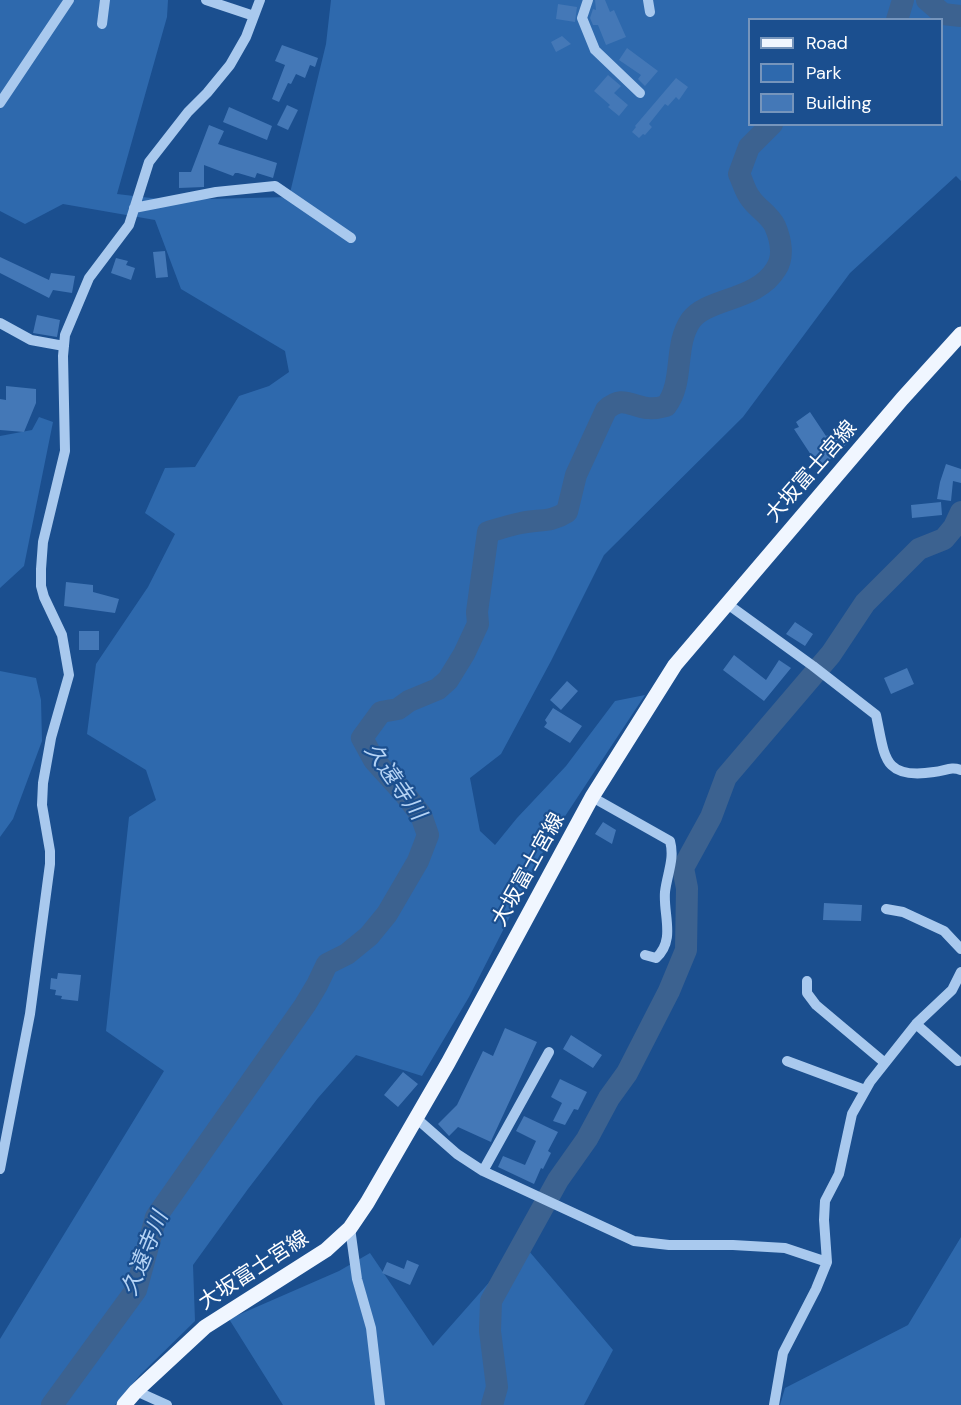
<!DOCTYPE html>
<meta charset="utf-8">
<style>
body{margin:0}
#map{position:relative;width:961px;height:1405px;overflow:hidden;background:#1b4f8f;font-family:"DM Sans",sans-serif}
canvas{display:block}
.legend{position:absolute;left:748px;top:18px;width:195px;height:108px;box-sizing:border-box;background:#1b4f8f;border:2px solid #7695bc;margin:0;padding:8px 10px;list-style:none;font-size:18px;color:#fff}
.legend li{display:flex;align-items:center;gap:12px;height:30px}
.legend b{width:30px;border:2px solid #7695bc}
</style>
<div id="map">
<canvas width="961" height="1405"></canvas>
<ul class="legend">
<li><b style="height:8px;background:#f0f6ff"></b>Road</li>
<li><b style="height:16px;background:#2e69ad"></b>Park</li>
<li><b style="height:16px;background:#4478b7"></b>Building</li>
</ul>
</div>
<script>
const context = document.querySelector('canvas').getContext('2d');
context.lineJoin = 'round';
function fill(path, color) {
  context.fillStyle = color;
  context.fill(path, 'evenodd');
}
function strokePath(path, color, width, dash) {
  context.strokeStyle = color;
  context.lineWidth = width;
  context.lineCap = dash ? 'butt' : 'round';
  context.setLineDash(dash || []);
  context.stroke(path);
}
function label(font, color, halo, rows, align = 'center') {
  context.font = font + ' "DM Sans","Noto Sans JP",sans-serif';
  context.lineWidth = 4.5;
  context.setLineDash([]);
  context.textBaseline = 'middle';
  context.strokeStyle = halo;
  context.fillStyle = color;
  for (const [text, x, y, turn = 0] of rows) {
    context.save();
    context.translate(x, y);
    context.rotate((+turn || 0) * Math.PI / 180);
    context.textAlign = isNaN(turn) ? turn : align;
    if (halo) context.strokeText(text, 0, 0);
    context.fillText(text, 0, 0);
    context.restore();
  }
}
fill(new Path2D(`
 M0 0H168L167 17 117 194 168 200 289 197 326 44 331 0H961V181L956 176 850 273 743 417 604 555 551 661 501 754 470 778 480 831 495 845 517 818 566 766 615 701 645 695 548 842 469 997 422 1076 356 1055 318 1098 248 1189 193 1265 195 1321 140 1375 115 1405H0V1339L164 1071 106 1031 129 817 156 800 146 770 87 734 96 664 148 587 175 534 145 513 165 468 195 467 239 396 269 386 289 372 285 351 181 289 155 220 63 204 25 224 0 211ZM750 20H942V124H750Z
 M39 417 53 422 24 566 0 588V436L32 430Z
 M0 671 36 678 41 700 42 741 13 819 0 837Z
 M961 1237V1405H780L785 1388 908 1325Z
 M523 1244 613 1350 584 1405H283L229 1319 339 1271 370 1253 433 1346Z`), '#2e69ad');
strokePath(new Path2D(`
 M927 0 943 14 961 16
 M897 20 903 0
 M52 1405 136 1290 156 1217 305 1005 317 985 327 964 347 954 369 936 387 914 418 861 428 835 421 815 404 793 374 760 362 738 381 712 398 709 409 701 438 689 448 680 464 654 478 624 477 612 488 532C499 529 510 525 521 523 539 519 550 523 567 512L576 475 606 410C622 395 630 406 647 408 653 409 659 408 666 406 685 381 673 346 691 320 707 298 757 301 776 269 784 257 781 240 775 226 770 215 757 208 751 199 745 192 743 182 739 174L749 147 772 124
 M492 1405 497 1387 490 1331 491 1301 558 1180 587 1139 609 1098 627 1073 669 991 686 950 687 888 683 868 711 817 726 777 831 654 865 603 919 549 944 539 954 527 961 512`), '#3c6290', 22);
fill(new Path2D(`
 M595 0H605L610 12 614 10 626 37 606 45 598 25H593L590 18 593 9 596 10Z
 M558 4 577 7 575 22 556 19Z
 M562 36 571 44 556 52 551 42Z
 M282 45 318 58 315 67 310 65 305 78 296 74 291 84 288 83 279 102 272 99 285 65 275 61Z
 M627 48 658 71 645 86 638 79 641 75 619 60Z
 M608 75 621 86 614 93 628 105 619 116 608 107 610 105 594 91Z
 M676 78 688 87 679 100 676 97 668 106 665 104 649 124 652 127 645 135 643 134 639 138 632 132 636 127 635 126Z
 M287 105 298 110 288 130 277 125Z
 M229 107 272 126 267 140 223 122Z
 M209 125 224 131 218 144 277 163 273 178 257 173 255 178 238 173H235L233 176 204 165V187L179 188V172H191Z
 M165 251 168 277 156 278 153 252Z
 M0 257 49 280 51 273 75 276 72 293 53 290 49 298 0 273Z
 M116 258 128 261 126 265 135 268 131 280 111 273Z
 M37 315 60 320 57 337 33 333Z
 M6 386 36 389V403L24 432 0 430V399L6 400Z
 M810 412 826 436 828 435 831 440 834 438 837 440 845 432 852 439 822 467 813 458 794 429 799 427 796 422Z
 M946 464 961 469V483L953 481 951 501 937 499 940 482Z
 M941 502 942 515 912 518 911 505Z
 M66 582 93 585V592L119 599 115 613 64 606Z
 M795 622 813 634 805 646 786 634Z
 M79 631H99V650H79Z
 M734 655 766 680 779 660 791 668 764 701 723 670Z
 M907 668 914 684 891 694 884 678Z
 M567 681 578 691 561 710 550 700Z
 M553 708 582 726 570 743 544 727 547 723 545 720Z
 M603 822 616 830 612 844 595 834Z
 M824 903 862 905 861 921 823 920Z
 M58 973 81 975 78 1001 61 999 62 996 55 995 56 990 50 989 51 978 57 979Z
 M505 1028 537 1042 492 1139 491 1142 458 1127 449 1136 438 1124 457 1105 483 1051 493 1056Z
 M571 1035 602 1055 593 1068 563 1049Z
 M403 1072 418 1084 398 1107 384 1095Z
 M560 1079 587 1092 578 1110 574 1109 565 1125 553 1121 562 1103 551 1097Z
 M524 1116 558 1132 548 1151 551 1153 543 1169 541 1168 534 1184 498 1167 503 1156 525 1165 536 1141 516 1131Z
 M407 1260 419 1265 410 1285 382 1273 387 1262 404 1269Z`), '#4478b7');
strokePath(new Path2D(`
 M206 0 254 16
 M588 0 582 18 595 50 640 93
 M648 0 650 12
 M102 24 105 0
 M0 103 69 0
 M134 208 216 192 275 186 351 238
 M0 323 31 340 64 346
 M726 603 813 666 876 715C885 756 882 780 934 772 945 771 951 766 961 770
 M592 797 670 841C675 859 667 874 665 892 663 915 676 940 656 958L645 955
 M886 909 903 912 944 931 961 949
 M807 981V993L816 1005 885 1063
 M916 1024 958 1061
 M787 1061 865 1090
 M416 1118 457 1154 483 1171 634 1241 669 1245H733L785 1248 827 1262
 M0 1169 30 1014 50 864V851L42 805 43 783 51 738 69 675 62 635 44 597 41 586V569L43 542 65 451 63 356 65 335 89 278 129 225 149 162 188 112 207 93 230 65 246 37 260 0
 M483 1171 549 1052
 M350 1228 357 1279 371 1328 380 1405
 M136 1391 167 1405
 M774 1405 783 1353 816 1289 827 1262 824 1220 825 1201 839 1174 852 1114 870 1082 916 1024 952 990 961 972`), '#a9c9ee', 10);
strokePath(new Path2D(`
 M124 1405 136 1391 205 1327 326 1250 350 1228 367 1203 448 1063 592 797 675 665 902 399 961 334`), '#f0f6ff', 15);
label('21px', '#fff', '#1b4f8f', [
 ["大坂富士宮線",812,472,-49],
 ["大坂富士宮線",529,870,-61],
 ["大坂富士宮線",254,1271,-33]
]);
label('italic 22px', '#b5d3f5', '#1b4f8f', [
 ["久遠寺川",394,782,55],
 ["久遠寺川",146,1254,-68]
]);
</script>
